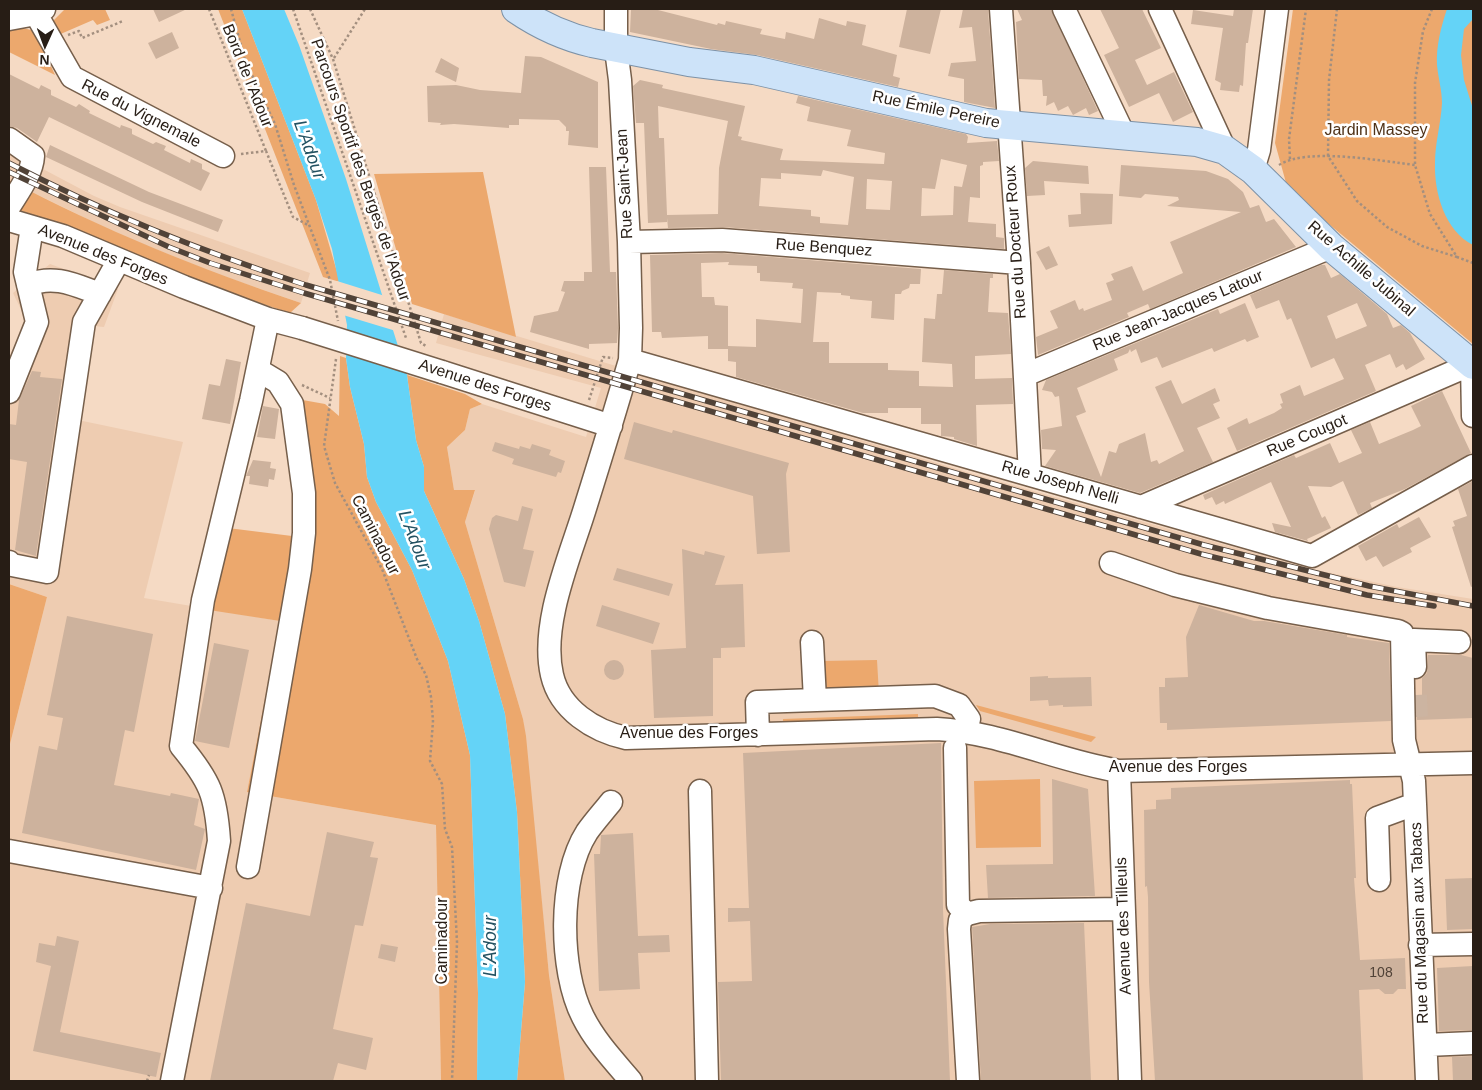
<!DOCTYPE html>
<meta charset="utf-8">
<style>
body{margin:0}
#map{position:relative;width:1482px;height:1090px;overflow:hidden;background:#f5dac4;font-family:Helvetica,sans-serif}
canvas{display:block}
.frame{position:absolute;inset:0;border:10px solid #271d15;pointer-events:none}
.north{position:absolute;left:20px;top:20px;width:50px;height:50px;-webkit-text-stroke:4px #fff;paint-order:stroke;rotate:182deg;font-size:14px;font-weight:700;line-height:20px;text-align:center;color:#271d15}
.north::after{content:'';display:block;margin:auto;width:18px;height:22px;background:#271d15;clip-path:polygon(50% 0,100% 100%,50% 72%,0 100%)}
</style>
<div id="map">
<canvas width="1482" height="1090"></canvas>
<div class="frame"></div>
<div class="north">N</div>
</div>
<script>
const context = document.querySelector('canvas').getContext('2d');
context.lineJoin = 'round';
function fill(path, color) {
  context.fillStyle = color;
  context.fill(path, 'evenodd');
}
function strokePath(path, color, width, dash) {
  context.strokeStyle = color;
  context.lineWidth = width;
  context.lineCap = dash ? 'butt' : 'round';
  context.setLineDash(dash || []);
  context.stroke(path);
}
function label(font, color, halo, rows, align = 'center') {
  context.font = font + ' Helvetica,sans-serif';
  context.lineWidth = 5;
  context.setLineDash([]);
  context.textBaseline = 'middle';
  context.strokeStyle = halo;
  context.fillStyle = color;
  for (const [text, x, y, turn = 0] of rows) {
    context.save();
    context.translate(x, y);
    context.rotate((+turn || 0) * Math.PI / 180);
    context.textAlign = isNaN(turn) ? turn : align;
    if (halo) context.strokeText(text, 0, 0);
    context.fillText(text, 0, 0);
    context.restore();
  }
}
fill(new Path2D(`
 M9 151 94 196 120 207 310 273 301 303 217 274 118 234 32 192 9 180Z
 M50 264 118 289 104 327 93 326 78 420 183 442 144 598 280 621 247 792 436 825 441 1081H9V748L47 597 9 584V380L30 328 13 293Z
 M444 314 980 476 1312 569 1397 587 1473 599V1081H565L549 975 523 719 465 522 475 491 454 490 447 447 465 430 470 409 482 404 586 437 601 388 436 343Z`), '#eeccb1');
fill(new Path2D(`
 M65 9H105L110 20 97 25 93 20 56 36 49 25Z
 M218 9H242L316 200 340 282 323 277Z
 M1293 9H1473V344L1288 190 1275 143Z
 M23 28 35 31 55 75 9 52V30Z
 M483 172 516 337 412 304 374 174Z
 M9 180C103 230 200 269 301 303L290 313C252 300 213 288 175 273 119 252 66 225 9 207Z
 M340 356 346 358 350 387 364 444 367 477 376 502 412 570 448 661 470 755 478 993 477 1081H441L436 825 247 792 280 621 209 610 228 528 308 538 297 399 325 404 339 416Z
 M407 375 465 394 482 404 470 409 465 430 447 447 454 490H475L465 522 523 719 526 736 549 975 565 1081H517L525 982 517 812 505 714 479 621 464 579 424 491V467L416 440Z
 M9 584 47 597 9 748Z
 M877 660 879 694 821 697V661Z
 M976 705 1096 737 1091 742 980 711Z
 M918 714V720L783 725V719Z
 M1040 779 1041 847 976 848 974 781Z`), '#eca86d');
fill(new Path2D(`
 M242 9H284L299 45 346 179 407 375 416 440 424 467V491L464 579 479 621 505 714 517 812 525 982 517 1081H477L478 993 470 755 448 661 412 570 376 502 367 477 364 444 350 387 346 358 347 325 332 249 316 200Z
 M1447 9H1473V19L1464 29 1461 55 1464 80 1473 109V245C1445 231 1434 193 1435 163 1435 143 1441 123 1442 103 1442 90 1438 77 1437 65 1436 46 1441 27 1447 9Z`), '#64d3f7');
fill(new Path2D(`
 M337 281 385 296 396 331 343 315Z`), '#f5dac4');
fill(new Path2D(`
 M153 9H187L159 22Z
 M631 9H654L717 25 718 23 725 25 726 21 762 29 760 34 785 39 786 32 814 39 819 18 846 26 847 21 866 25 862 45 897 55 893 76 900 78 898 87 757 55 711 49 630 32Z
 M907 9H941L930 54 899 47Z
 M963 9H988L995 108 964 102V79L948 76 951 63 976 61 972 27 959 28Z
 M1017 9H1051L1098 111 1089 115 1086 108 1073 115 1068 106 1058 111 1054 102 1046 106 1047 96H1043L1042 80 1019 79 1016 22 1022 20Z
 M1100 9H1142L1161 48 1135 60 1147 85 1174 72 1193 112 1173 122 1159 93 1129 107 1104 55 1119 48Z
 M1234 9H1253L1248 43H1246L1243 86 1240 85 1239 92 1220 90 1221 83 1215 80 1223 28 1191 24 1193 10 1233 16Z
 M172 32 179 48 156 59 148 43Z
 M525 56 541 57 598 82V148L568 145 569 131H566V127L559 120 519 119V125H509V128L454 124 440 125 441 123 428 122 427 86 456 85 480 90 521 93Z
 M441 58 459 68 456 82 435 72Z
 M9 74 39 89 41 85 51 90V95L76 107 79 104 90 111 89 113 120 128 121 125 132 129V134L153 144 156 142 166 146 164 150 190 163 191 159 202 164V169L210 173 201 191 49 117 37 142 17 128 9 126Z
 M640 80 663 85 662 88 745 106 738 136 742 137 741 140 783 149 780 160 884 164 885 153 847 146 851 130 807 121 810 107 796 103 798 96 966 134 968 137 967 143 997 141 999 161 983 162V165L980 166V198L970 197 968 222 996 224V237L1004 238V249L723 227 668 228 667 218V222L648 223 644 123H636L633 86ZM658 106 728 121 719 168 718 214 667 215 664 138H659ZM941 159 967 165 962 187 954 186 953 215 921 216 922 188 935 189ZM823 170 854 177 848 225 820 223V217L811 216V210L759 206 761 178 781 179V173L821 176ZM867 179 892 181 890 210 866 209Z
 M50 145 149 192 223 220 218 232 142 202 46 157Z
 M1033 161 1088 166 1089 184 1044 181 1045 195 1027 196 1025 168Z
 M1121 165 1206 171 1228 179 1243 192 1250 208 1259 205 1266 222 1274 219 1296 247 1150 309 1148 304 1127 313 1129 317 1038 355 1036 337 1058 328 1050 311 1075 300 1079 310 1083 308 1084 311 1112 300 1106 283 1114 280 1111 274 1132 266 1143 291 1183 273 1170 242 1241 212 1167 206 1179 200 1178 197 1145 194 1141 198 1119 196Z
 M589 167H606L610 272H616L618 328 617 343 589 344V349L530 332 534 316 558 311 565 292 561 291 564 281H584V272H592Z
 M1080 193 1113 194 1112 224 1069 227 1068 215 1081 214Z
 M1049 246 1058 265 1046 270 1036 252Z
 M722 253 921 269 920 284H910L909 288 902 291 901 294H895L894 320 871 318 872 301 850 299V296L841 295V293L817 292 813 342H829V363H888V370L919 371V386L953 387 952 364 922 362 924 318 935 319 937 294H942L944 270 993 274V278H990L988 312 1008 313 1011 354 975 356V379L1012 378 1013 404 976 405 977 446 954 439V437L941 436V424H921V408H888V413H863L736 377V362L728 361V346L756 347V319L801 323 803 289 792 288 793 283 760 281V273H757V266L728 265 729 262 701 263 702 297H714L715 305 728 306V349H708V336L662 338 661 332H652L650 255Z
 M1321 265H1325L1331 278 1340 274 1387 314 1393 328 1401 325 1410 333 1425 359 1406 370 1403 364 1396 368 1390 354 1365 365 1376 391 1237 451 1227 428 1247 418 1249 424 1274 413 1282 408 1280 404 1283 403 1280 394 1300 385 1304 396 1344 379 1334 358 1311 368 1291 318 1287 320 1279 300 1256 309 1250 295ZM1357 303 1367 326 1336 339 1327 316Z
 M1245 303 1259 337 1247 342 1245 339 1214 352 1212 348 1162 368 1157 357 1141 363 1136 349 1131 352 1130 349 1128 353 1114 359 1118 370 1077 388 1086 412 1076 416 1101 477 1109 451 1116 453 1119 444 1145 433 1151 462 1157 460 1159 464 1184 451 1155 387 1171 380 1182 404 1215 388 1220 401 1213 404 1220 418 1197 428 1213 462 1140 493 1045 466 1056 450 1042 449 1041 430 1062 426 1059 396 1055 397 1052 392 1042 390 1046 380 1218 309 1220 314Z
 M226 359 241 362 230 424 202 419 209 384 220 386Z
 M32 371 41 372 40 377 62 379 36 556 15 550 27 462 9 459V424L16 425 19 400Z
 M1442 391 1471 453 1405 489 1370 503 1372 508 1358 515 1343 481 1331 487 1308 486 1322 518 1325 516 1331 528 1307 539 1308 541 1275 532 1272 523 1291 527 1271 482 1225 504 1224 501 1216 505 1212 497 1205 500 1203 495 1294 455 1296 458 1330 443 1339 463 1362 453 1351 430 1370 422 1379 444 1413 430 1421 426 1411 406Z
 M263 406 279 409 275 439 257 437Z
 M634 422 672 433 673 430 789 463 786 474 790 552 757 554 753 496 624 459Z
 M495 442 519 449 520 446 530 449 532 444 551 450 549 455 565 461 561 473 558 472 556 477 512 464 514 459 492 451Z
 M253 460 271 462 270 468 276 469 274 480 269 479 268 487 249 484 250 476H246Z
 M1473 481V586L1471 587 1452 527 1455 526 1453 521 1467 516 1458 489Z
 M522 506 533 509 523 549 534 551 525 587 504 582 489 529 492 518 496 515 518 521Z
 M1419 517 1431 537 1410 548 1412 552 1383 567 1376 556 1366 561 1358 546 1397 524 1399 528Z
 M682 549 704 555 705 551 725 556 715 585 743 584 745 647 721 648V658H713V716L654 718 651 650 686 648Z
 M617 568 673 584 669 596 613 580Z
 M602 605 660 623 653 644 596 626Z
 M1199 605 1254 621H1264L1347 635V637L1389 643 1391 721 1167 730V723H1160L1159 687H1165V678L1188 677 1186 637Z
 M67 616 153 634 134 732 125 730 114 785 170 796 171 793 199 799 194 825 205 829 196 870 22 833 39 746 57 750 63 718 47 715Z
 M214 643 249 650 229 748 195 741Z
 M1428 655H1461L1473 658V718L1417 720 1416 695H1422V678L1427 673Z
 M604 670a10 10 0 1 1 20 0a10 10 0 1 1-20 0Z
 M1048 676V678L1091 677 1092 706 1063 707V705L1049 706 1048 700 1030 701V677Z
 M941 743 943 909 950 1081H721L718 982 752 981 750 921 728 922V908H749L743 753Z
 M1052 779 1088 789 1095 896 988 898 986 865 1053 864Z
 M1350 780V784H1352L1356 878H1354L1360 960 1405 958 1406 989H1398L1393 994H1385L1379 989 1359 990 1363 1081H1155L1149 982 1148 897 1147 886 1145 887 1144 810 1156 809V800L1171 799V788Z
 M327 832 374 842 370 857 378 858 363 926 355 925 333 1029 373 1038 366 1070 338 1063 333 1081H210L246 903 310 916Z
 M633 833 638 936 669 935 670 952 638 953 640 989 599 991 594 854H600L601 835Z
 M1473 878V929L1447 930 1445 879Z
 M1084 923 1091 1081H981L972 927 990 924Z
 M57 936 79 941 60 1032 161 1053 156 1077 33 1051 51 966 36 962 39 943 55 946Z
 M381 944 398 947 395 962 378 958Z
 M1473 966V1030L1439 1031 1437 968Z
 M1473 1056V1081H1453L1452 1057Z`), '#cdb29d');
strokePath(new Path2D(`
 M1416 695 1417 720`), '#ccb4a1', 22, [22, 11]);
const minor = new Path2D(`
 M44 9 36 14 72 77 223 156
 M616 9V49L620 80 629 242 631 328 630 360C616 408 601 457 586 505 571 555 540 623 552 675 560 710 594 731 626 738L937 729C999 732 1058 761 1119 771L1473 763
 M1001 9 1019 263 1030 475
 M1064 9 1124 135
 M1160 9 1225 150
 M9 19 36 14
 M9 139 33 156C32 174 18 192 9 207
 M1253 170 1259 150 1277 9
 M9 220 63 236 184 287 268 319 302 328
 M629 242 722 240 1019 263
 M28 285C54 274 75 285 100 294
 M630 360 1312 556 1473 466
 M442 372 611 426
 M1025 375 1331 247
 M9 392 37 322 25 272 32 227
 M1141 507 1472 364 1473 416
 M9 562 12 565 47 572 84 322 119 260
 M1111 563 1175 585 1268 608 1398 631 1402 633 1404 740 1414 781 1427 1081
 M812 642 815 700
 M1415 667 1414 640 1459 642
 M758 735 757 702 935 696 959 705 969 719 966 730
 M955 748 958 905 967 914 960 920 959 929 968 1081
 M1119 771 1130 1081
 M700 791 707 1081
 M611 802C603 812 594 822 587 832 558 877 559 970 583 1017 595 1041 614 1061 631 1081
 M9 851 211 888
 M248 867 300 569 304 533V493L292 404 278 382 258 370
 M1379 880 1377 818 1415 804
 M967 914 979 911 1123 909
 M1420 945 1473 944
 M1426 1045 1473 1043
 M172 1081 219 841C216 795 210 781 181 746L203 600 251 401 268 319`);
const major = new Path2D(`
 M516 9C538 24 566 37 592 43L689 62 754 70 986 123 1197 142 1225 150 1253 170 1331 247 1473 365`);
strokePath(minor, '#765f4b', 25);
strokePath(major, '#7d92a7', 30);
strokePath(new Path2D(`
 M209 9 266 151
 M231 9 245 60 275 124 294 185 330 280 338 321
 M293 9 406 338
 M310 9 333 59 421 343 426 346
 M1337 9 1329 80 1328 156 1357 201 1387 227 1422 246 1457 257
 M1432 9 1423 31 1415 83V165L1430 214 1457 257 1473 263
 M68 35 79 31 82 38 123 21
 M334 58 365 9
 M241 154 266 151 293 217 308 225
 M1290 159 1289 139 1306 9
 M1279 165C1307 147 1381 161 1415 165
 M336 359 324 446 335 483 382 569 417 659 426 675 431 697 433 721 430 761 442 784 445 829 452 847 457 942 452 1081
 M302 385 330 398
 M589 400 603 357 613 358
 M147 1081 149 1075`), '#a38f7f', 2.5, [2.5, 2.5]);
strokePath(minor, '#fff', 22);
strokePath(major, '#cde3f9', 28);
const rail = new Path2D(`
 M9 163C105 213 203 252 306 285L1204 545 1369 586 1473 606
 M9 172 169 247 210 263 304 293 1201 554 1367 595 1434 606`);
strokePath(rail, '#514338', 5.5);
strokePath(rail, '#fff', 4, [11]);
const minorBridge = new Path2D(`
 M302 328 442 372`);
strokePath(minorBridge, '#765f4b', 25, []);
strokePath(minorBridge, '#fff', 22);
label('14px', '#504237', null, [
 ["108",1381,973]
]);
label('16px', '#271d15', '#fff', [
 ["Bord de l'Adour",247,76,68],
 ["Rue Émile Pereire",936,110,12],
 ["Rue du Vignemale",141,114,27],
 ["Parcours Sportif des Berges de l'Adour",360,170,71],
 ["Rue Saint-Jean",625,184,-93],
 ["Rue du Docteur Roux",1016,242,-94],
 ["Rue Benquez",824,248,4],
 ["Avenue des Forges",103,255,22],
 ["Rue Achille Jubinal",1361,269,41],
 ["Rue Jean-Jacques Latour",1178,311,-23],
 ["Avenue des Forges",485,386,18],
 ["Rue Cougot",1307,436,-23],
 ["Rue Joseph Nelli",1060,483,16],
 ["Caminadour",375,535,63],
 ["Avenue des Forges",689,734],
 ["Avenue des Forges",1178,768],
 ["Rue du Magasin aux Tabacs",1420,923,-92],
 ["Avenue des Tilleuls",1124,926,-92],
 ["Caminadour",443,941,-90]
]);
label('16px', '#4f3218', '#fff', [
 ["Jardin Massey",1376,131]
]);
label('italic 18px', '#235262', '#fff', [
 ["L'Adour",309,150,70],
 ["L'Adour",414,540,69],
 ["L'Adour",491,946,-90]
]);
</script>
